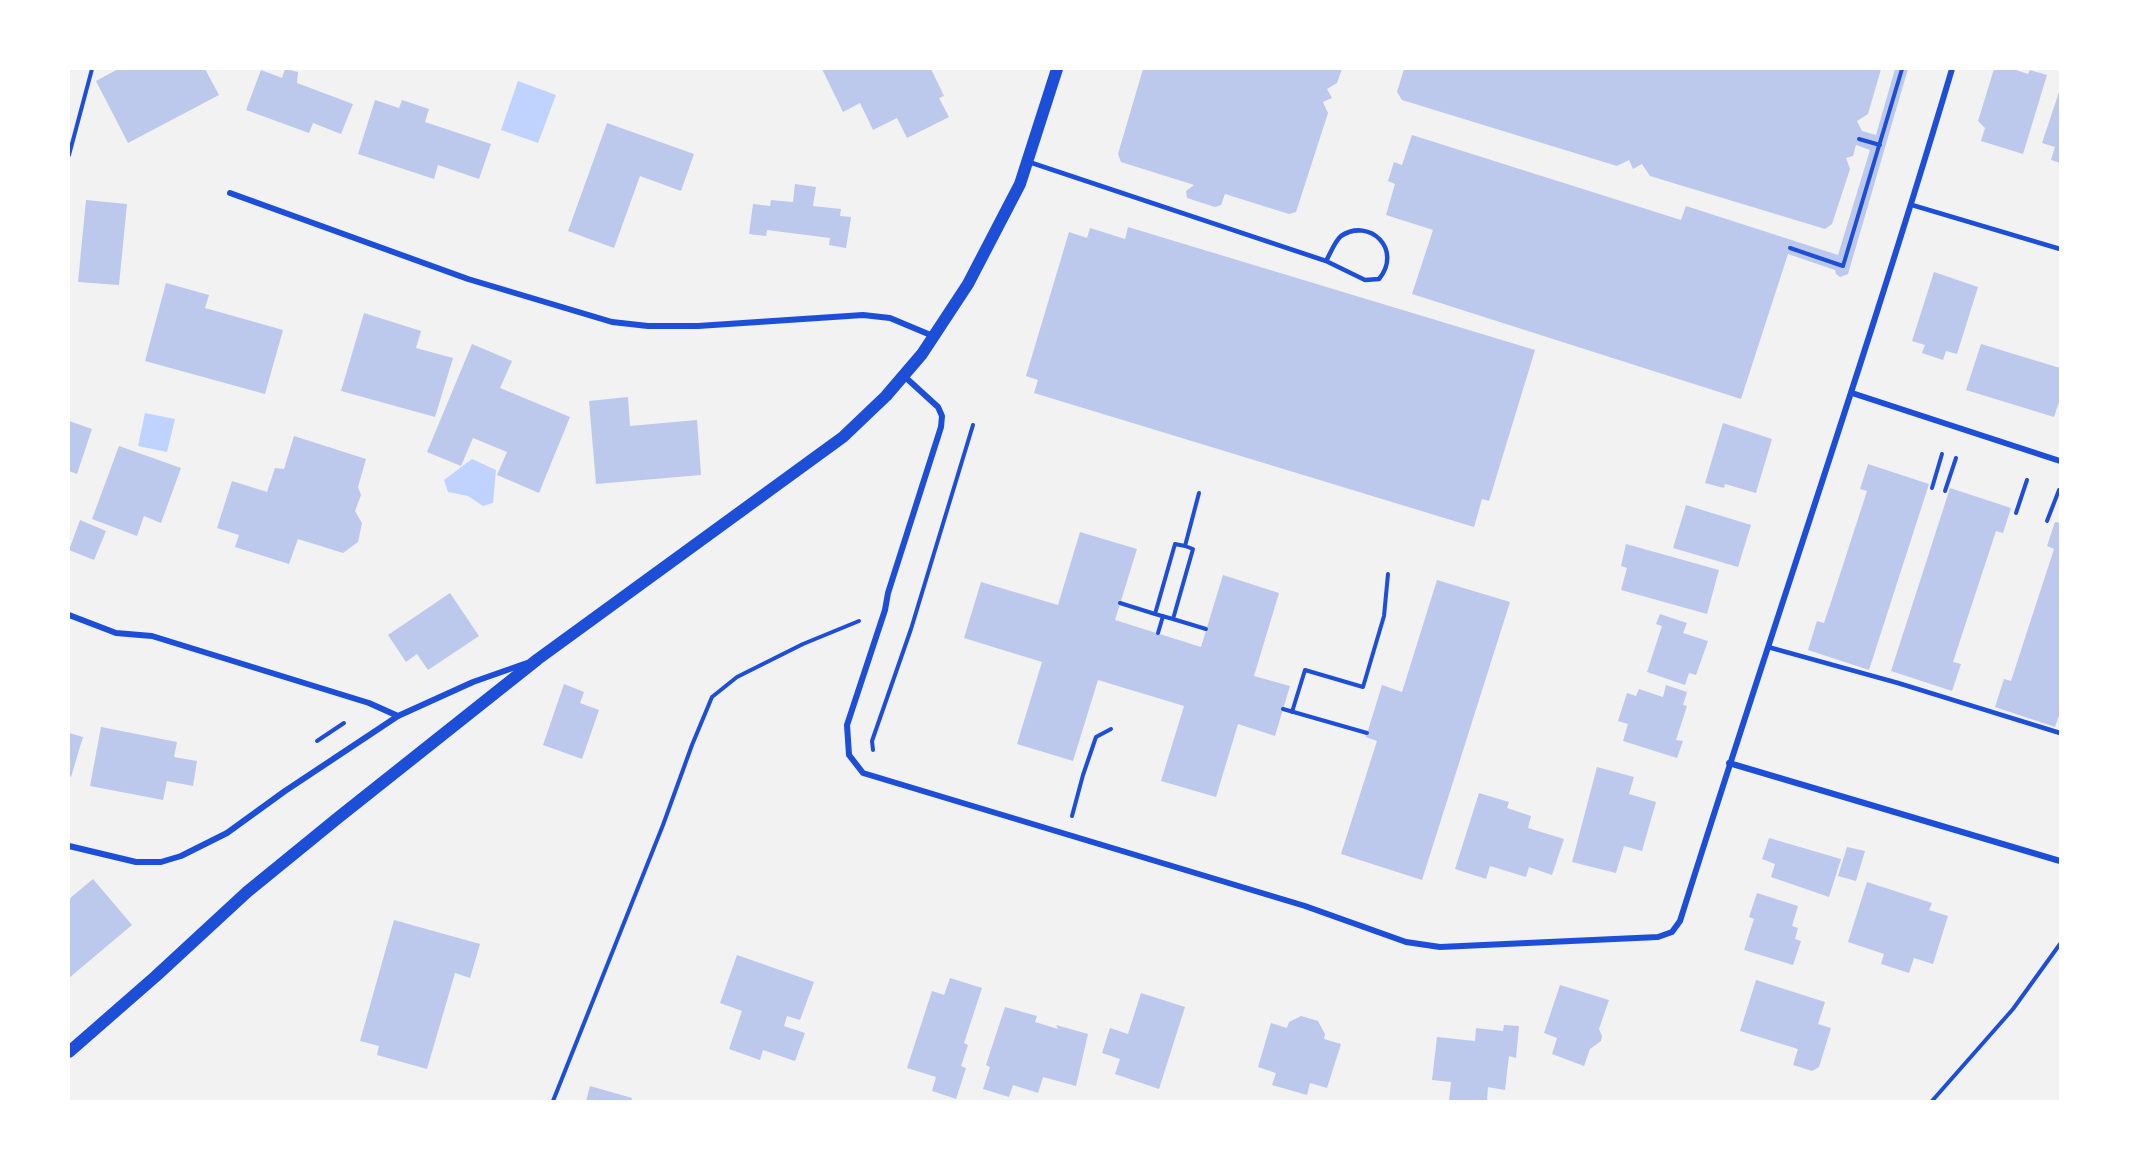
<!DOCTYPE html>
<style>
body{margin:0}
#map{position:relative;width:2129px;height:1170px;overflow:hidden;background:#f2f2f2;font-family:Signika,sans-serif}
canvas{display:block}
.frame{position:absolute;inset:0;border:70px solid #fff;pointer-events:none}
</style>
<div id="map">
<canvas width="2129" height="1170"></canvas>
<div class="frame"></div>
</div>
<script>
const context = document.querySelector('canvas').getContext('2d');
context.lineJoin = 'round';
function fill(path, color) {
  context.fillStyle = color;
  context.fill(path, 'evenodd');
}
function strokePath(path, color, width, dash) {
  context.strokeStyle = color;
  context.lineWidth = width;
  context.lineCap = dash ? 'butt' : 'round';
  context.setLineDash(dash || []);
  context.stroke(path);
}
fill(new Path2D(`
 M518 81 556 95 538 143 501 130Z
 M145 413 175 419 167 452 138 446Z
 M472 459 496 470 493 503 483 506 468 496 448 492 444 480Z`), '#bfd3fe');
fill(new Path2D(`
 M118 69H205L219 95 128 143 96 81Z
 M285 69 298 72 297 83 353 104 341 134 313 123 309 133 246 110 261 70 282 78Z
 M822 69H931L944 96 939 98 949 117 907 138 897 118 873 130 860 103 843 112Z
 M1143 69H1342L1337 83 1327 89 1332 98 1323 102 1328 113 1296 212 1289 214 1225 194 1221 205 1215 207 1187 198 1186 191 1194 185 1121 162 1118 154Z
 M1404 69H1881L1868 114 1857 121 1862 131 1876 135 1895 69H1908L1848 274 1840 277 1836 274 1835 270 1788 254 1741 399 1412 294 1433 230 1386 215 1395 184 1388 181 1394 162 1402 165 1412 135 1681 220 1686 206 1838 255 1870 150 1856 145 1853 156 1846 158 1850 169 1832 224 1825 229 1650 176 1642 164 1633 169 1629 160 1617 166 1402 100 1397 92Z
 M1994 69H2013L2028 74 2030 70 2047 75 2023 154 1981 141 1985 128 1978 121Z
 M2060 89V163L2051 160 2055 147 2042 143Z
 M375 100 399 108 402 100 429 109 425 122 491 144 479 179 438 165 434 179 358 154Z
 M607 123 694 154 681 191 640 176 614 248 568 231Z
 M795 184 816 187 813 206 841 209 840 216 851 217 846 248 829 245 830 238 767 230 766 236 749 234 753 204 770 206 771 200 793 202Z
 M86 200 127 204 119 285 78 282Z
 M1128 227 1535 350 1489 501 1482 499 1474 527 1034 393 1038 380 1026 376 1069 232 1087 238 1090 228 1125 239Z
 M1934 272 1978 287 1957 354 1946 351 1943 360 1922 353 1925 345 1912 341Z
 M166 283 209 295 205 308 283 330 265 394 145 361Z
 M364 313 421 331 416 348 453 358 435 417 341 391Z
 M472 344 512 361 500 388 570 417 539 493 497 475 507 452 473 438 461 466 427 452Z
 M1981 344 2060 368V399L2054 417 1966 390Z
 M628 397 630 426 697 420 701 475 596 484 589 401Z
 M69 421 92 429 77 474 69 471Z
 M1723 423 1772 439 1756 493 1725 484 1724 488 1705 483Z
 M294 436 366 459 358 487 361 495 355 511 362 523 358 542 343 553 298 539 289 564 235 547 239 535 217 528 232 481 267 492 275 468 284 469Z
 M119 446 181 468 161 523 144 516 137 536 92 519Z
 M1868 464 1929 484 1869 670 1808 650 1817 621 1824 623 1831 602 1867 491 1860 489Z
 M1950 488 2011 508 2003 533 1996 531 1953 662 1961 664 1952 691 1891 671Z
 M1686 505 1751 525 1738 567 1673 548Z
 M80 520 106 531 94 560 69 550Z
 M2055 522 2060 523V713L2055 727 1995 707 2004 679 2011 681 2054 549 2047 546Z
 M1080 532 1137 549 1115 620 1201 647 1223 575 1279 593 1254 676 1290 686 1275 736 1238 724 1216 797 1161 781 1184 706 1098 680 1073 761 1017 744 1042 662 964 638 981 582 1058 605Z
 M1626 544 1719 570 1707 614 1621 590 1627 568 1621 566Z
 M1437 580 1510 602 1422 880 1341 854 1377 741 1366 737 1382 685 1402 692Z
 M450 593 479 636 428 670 417 654 406 662 388 635Z
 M1660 614 1687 623 1683 633 1708 641 1696 675 1689 673 1685 685 1647 672 1662 626 1656 624Z
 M564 684 584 692 580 703 599 710 582 759 543 745Z
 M1666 685 1687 692 1683 705 1687 706 1676 740 1683 741 1677 758 1623 741 1628 724 1618 721 1627 693 1636 696 1639 689 1663 697Z
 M101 727 177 742 174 757 197 761 193 786 167 781 163 800 90 786Z
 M69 733 83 737 71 777 69 776Z
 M1597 767 1634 777 1629 794 1656 802 1642 851 1624 846 1616 873 1572 862Z
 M1479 793 1509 802 1507 808 1531 816 1528 828 1564 839 1552 875 1529 867 1526 877 1490 866 1486 879 1455 869Z
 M1769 838 1841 859 1829 897 1771 877 1775 864 1762 859Z
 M1847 847 1865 851 1856 881 1838 876Z
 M93 879 132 925 69 978V899Z
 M1867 882 1932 903 1929 910 1948 916 1933 964 1914 958 1909 973 1881 964 1884 954 1848 942Z
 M1757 893 1798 906 1792 926 1798 928 1795 939 1801 941 1793 965 1744 950 1754 919 1749 917Z
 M394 920 480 944 470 978 455 973 427 1069 377 1055 379 1046 360 1041Z
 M737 955 814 982 800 1020 787 1016 784 1026 805 1033 795 1061 763 1050 760 1060 729 1049 742 1011 720 1003Z
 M950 978 982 988 964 1043 968 1045 961 1066 966 1068 956 1099 932 1091 936 1077 907 1068 932 991 944 995Z
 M1756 980 1825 1002 1818 1024 1831 1028 1819 1067 1812 1071 1793 1065 1798 1049 1740 1031Z
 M1560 985 1609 1000 1599 1029 1602 1036 1601 1041 1590 1049 1584 1066 1552 1054 1557 1038 1544 1033Z
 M1141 993 1185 1007 1159 1089 1115 1074 1120 1059 1102 1053 1110 1028 1128 1034Z
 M1005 1007 1037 1016 1035 1022 1058 1029 1056 1025 1088 1034 1076 1086 1043 1077 1038 1093 1013 1085 1009 1097 983 1089 990 1067 986 1065Z
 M1301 1016 1318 1021 1325 1034 1324 1039 1341 1044 1327 1088 1310 1083 1307 1095 1272 1085 1276 1073 1258 1067 1271 1023 1287 1028 1289 1022Z
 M1504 1025 1519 1026 1516 1058 1509 1056 1505 1090 1488 1087 1487 1101H1449L1451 1082 1432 1080 1437 1037 1475 1041 1476 1028 1503 1031Z
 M590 1086 632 1098 631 1101H586Z`), '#bdc9ec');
strokePath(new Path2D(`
 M1859 139 1880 145
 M69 155 92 69
 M1790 248 1843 266 1902 69
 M1932 488 1942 454
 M1945 491 1956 458
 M2016 513 2027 480
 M2047 521 2059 490
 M1185 546 1193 549 1173 619 1155 614 1175 544 1185 546 1199 493
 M1120 603 1155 614
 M1173 619 1206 629
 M1158 633 1163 616
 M1283 709 1367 733
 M1292 712 1305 670 1363 687 1384 616 1388 574
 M317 741 344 723
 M873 750 872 741 911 629 973 425
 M1072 816 1083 775 1096 737 1111 729
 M553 1101 663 825 692 745 712 697 737 677 803 644 859 621
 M1932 1101 2013 1009 2060 944`), '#1d4ed8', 4);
strokePath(new Path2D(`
 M1029 162 1326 261 1365 280 1379 279C1403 250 1370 217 1341 236 1335 241 1330 254 1326 261
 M1912 205 2060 249
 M1768 647 1898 683 2060 733`), '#1d4ed8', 4.5);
strokePath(new Path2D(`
 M230 193 468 279 612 322 648 326H698L863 315 890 318 933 336
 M904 376 938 407 942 416 941 427 888 593 885 610 847 725 849 755 863 773 1305 906 1406 942 1440 947 1658 937 1672 932 1680 921C1769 637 1867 355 1952 69
 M1852 393 2060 461
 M69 615 116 633 152 636 369 703 398 716
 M1729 763 2060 861
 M69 846 136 862H161L181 856 227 833 285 791 398 716 473 682 527 663`), '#1d4ed8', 6);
strokePath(new Path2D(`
 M69 1052 156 976 247 892 339 817 538 659 843 437 886 396 922 354 968 284 1020 184 1057 69`), '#1d4ed8', 12);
</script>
